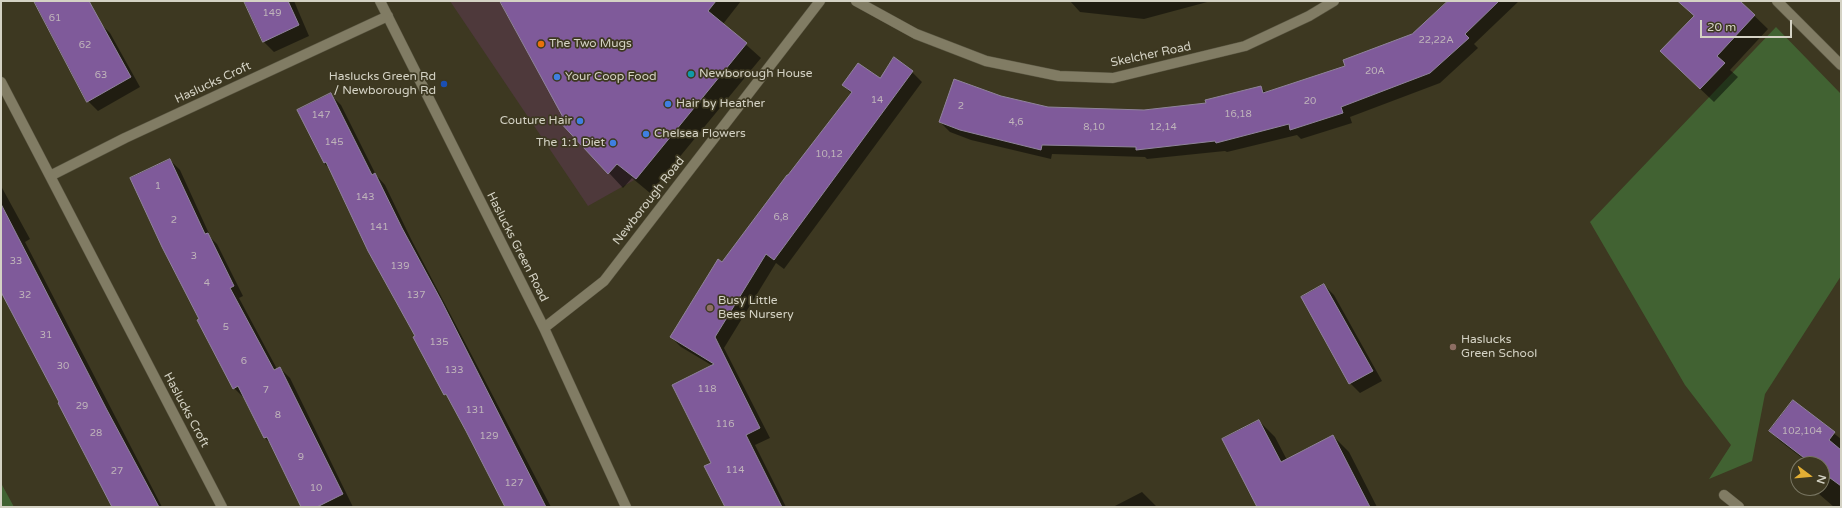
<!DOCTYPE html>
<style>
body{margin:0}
#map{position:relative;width:1842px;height:508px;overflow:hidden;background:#3d3821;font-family:"Varela Round",sans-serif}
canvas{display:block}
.frame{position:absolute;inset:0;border:2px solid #d4d2c4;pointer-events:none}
.north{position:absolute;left:1790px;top:456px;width:40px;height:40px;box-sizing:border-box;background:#3d3821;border:1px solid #797662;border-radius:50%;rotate:106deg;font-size:11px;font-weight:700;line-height:16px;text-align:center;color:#d4d2c4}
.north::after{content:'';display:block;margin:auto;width:14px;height:18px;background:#e2ae34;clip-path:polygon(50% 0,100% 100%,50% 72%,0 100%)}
.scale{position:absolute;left:1700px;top:20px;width:92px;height:18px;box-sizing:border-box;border:2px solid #d4d2c4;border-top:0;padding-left:5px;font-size:12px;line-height:14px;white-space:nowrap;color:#d4d2c4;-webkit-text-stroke:3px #3d3821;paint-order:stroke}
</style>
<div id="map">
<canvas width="1842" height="508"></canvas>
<div class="frame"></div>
<div class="north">N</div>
<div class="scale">20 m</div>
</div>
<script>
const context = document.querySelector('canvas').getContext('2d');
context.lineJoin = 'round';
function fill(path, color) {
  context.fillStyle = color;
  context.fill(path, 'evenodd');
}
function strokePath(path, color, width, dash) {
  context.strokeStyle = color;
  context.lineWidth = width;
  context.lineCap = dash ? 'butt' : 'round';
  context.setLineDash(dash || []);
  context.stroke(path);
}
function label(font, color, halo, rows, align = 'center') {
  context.font = font + ' "Varela Round",sans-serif';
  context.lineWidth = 3.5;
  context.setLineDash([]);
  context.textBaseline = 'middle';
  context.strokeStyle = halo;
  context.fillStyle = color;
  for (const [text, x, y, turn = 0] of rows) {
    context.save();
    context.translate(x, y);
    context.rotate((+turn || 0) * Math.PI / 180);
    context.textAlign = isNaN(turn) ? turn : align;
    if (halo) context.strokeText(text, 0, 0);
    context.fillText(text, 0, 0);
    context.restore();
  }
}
fill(new Path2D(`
 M450 1H694L747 43 636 179 588 206Z`), '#4e393b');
fill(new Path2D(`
 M1776 27 1841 94V276L1765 394 1752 461 1709 479 1731 445 1685 385 1590 222Z
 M1 483 14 507H1Z`), '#416232');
fill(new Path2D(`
 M35 1H88L100 23 110 33 140 87 98 111 88 101Z
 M245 1H294L309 36 274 52 264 42Z
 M501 1H741L723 24 761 58 650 193 632 178 623 188 560 120 563 117Z
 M1070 1H1211L1144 19 1080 12Z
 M1449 1H1519L1474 44 1478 48 1440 83 1350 117 1352 123 1301 139 1297 135 1227 152 1225 151 1147 159 1145 157 1052 154 1051 159 971 140 950 132 940 122 1000 97 1047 108 1144 111 1207 104 1260 87 1267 93 1346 66 1413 35Z
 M1694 1H1739L1768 29 1730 70 1738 77 1714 102 1675 65 1695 16Z
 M912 72 922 82 784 269 776 263 724 348 770 438 755 445 786 507H726L712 463 713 366 681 347 671 337 722 263 852 94 843 85 880 80Z
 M331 95 341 105 376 175 385 185 411 239 551 507H506L450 399 445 394 417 336 330 169 324 163 299 111Z
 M170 160 180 170 211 238 217 244 243 296 239 298 277 369 280 368 290 378 353 507H303L272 445 265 438 244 398 234 388 200 319Z
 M1 186 30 239 25 242 162 507H113L18 319 1 290Z
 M1324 285 1334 295 1382 381 1360 393 1350 383Z
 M1793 401 1841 439V447L1839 450 1841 451V507H1834L1812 488H1822V464H1810L1780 441 1770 431Z
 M1259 421 1275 437 1287 460 1333 436 1349 452 1377 507H1258Z
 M1142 492 1157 507H1113Z`), '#0007');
const building = new Path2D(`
 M34 1H89L131 77 87 102Z
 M244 1H288L299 25 263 42Z
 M500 1H716L708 11 747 43 636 179 617 164 608 174 558 120 562 116Z
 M1448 1H1499L1465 34 1469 38 1430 73 1341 107 1343 113 1290 130 1289 124 1216 143 1215 141 1136 150V147L1042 145 1041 150 960 130 939 122 954 79 1001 96 1048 107 1144 110 1206 103 1205 100 1261 86 1263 93 1345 66 1343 60 1412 34Z
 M1678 1H1740L1755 15 1717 56 1725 63 1700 89 1660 51 1694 16Z
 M894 57 913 71 774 260 766 254 715 337 760 428 746 435 782 507H725L704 466 711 463 672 385 714 364 670 337 718 259 722 262 787 175H788L852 92 842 85 858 63 880 78Z
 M331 93 372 175 375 173 402 228 441 300 546 507H505L466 431 446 394 444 395 413 337 415 336 368 251 326 162 324 163 297 110Z
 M170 159 205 234 208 233 234 286 230 288 274 370 280 367 343 494 317 507H301L267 437 264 438 238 386 233 389 197 320 199 319 162 247 130 178Z
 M1 204 107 410 159 507H112L58 403 59 402 1 292Z
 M1324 284 1373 371 1349 384 1301 297Z
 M1793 400 1835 432 1829 440 1841 450V486L1822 472V464H1812L1769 431Z
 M1259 420 1281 462 1333 435 1370 507H1257L1222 439Z`);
fill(building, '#7f5a9a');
strokePath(building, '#90849b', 1);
const minor = new Path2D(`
 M380 1 544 328 626 507
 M856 1 916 34 986 61 1059 76 1113 78 1245 46 1309 16 1334 1
 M1777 1 1841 65
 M1 82 50 176
 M544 328 604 281 820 1
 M1724 495 1739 507
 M222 507 50 176 125 138 388 16`);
strokePath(minor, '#595541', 11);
strokePath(minor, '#817c64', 10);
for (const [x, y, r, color] of [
 [541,44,4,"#e8710a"],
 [691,74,4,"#0f9aa8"],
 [557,77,4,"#3f7fe0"],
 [444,84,4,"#1a4fb4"],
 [668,104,4,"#3f7fe0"],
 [580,121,4,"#3f7fe0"],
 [646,134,4,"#3f7fe0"],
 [613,143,4,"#3f7fe0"],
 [710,308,4,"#8d6e63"],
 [1453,347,4,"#8d6e63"]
]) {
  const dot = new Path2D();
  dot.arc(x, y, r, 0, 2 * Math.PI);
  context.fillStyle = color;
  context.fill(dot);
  strokePath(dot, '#3d3821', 1.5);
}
label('10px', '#bfb4ba', null, [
 ["149",272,13],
 ["61",55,18],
 ["22,22A",1436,40],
 ["62",85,45],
 ["20A",1375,71],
 ["63",101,75],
 ["14",877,100],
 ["20",1310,101],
 ["2",961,106],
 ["16,18",1238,114],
 ["147",321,115],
 ["4,6",1016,122],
 ["8,10",1094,127],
 ["12,14",1163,127],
 ["145",334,142],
 ["10,12",829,154],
 ["1",158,186],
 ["143",365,197],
 ["6,8",781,217],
 ["2",174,220],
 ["141",379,227],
 ["3",194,256],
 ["33",16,261],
 ["139",400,266],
 ["4",207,283],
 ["32",25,295],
 ["137",416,295],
 ["5",226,327],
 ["31",46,335],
 ["135",439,342],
 ["6",244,361],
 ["30",63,366],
 ["133",454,370],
 ["118",707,389],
 ["7",266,390],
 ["29",82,406],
 ["131",475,410],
 ["8",278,415],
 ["116",725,424],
 ["102,104",1802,431],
 ["28",96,433],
 ["129",489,436],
 ["9",301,457],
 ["114",735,470],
 ["27",117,471],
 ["127",514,483],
 ["10",316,488]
]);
label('12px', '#d4d2c4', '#3d3821', [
 ["The Two Mugs",549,44],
 ["Newborough House",699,74],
 ["Haslucks Green Rd",436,77,"right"],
 ["/ Newborough Rd",436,91,"right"],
 ["Your Coop Food",565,77],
 ["Hair by Heather",676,104],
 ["Couture Hair",572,121,"right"],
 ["Chelsea Flowers",654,134],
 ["The 1:1 Diet",605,143,"right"],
 ["Busy Little",718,301],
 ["Bees Nursery",718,315],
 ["Haslucks",1461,340],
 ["Green School",1461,354]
], 'left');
label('12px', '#d4d2c4', '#3d3821', [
 ["Skelcher Road",1151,55,-12],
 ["Haslucks Croft",213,83,-25],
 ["Newborough Road",649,201,-52],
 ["Haslucks Green Road",517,247,63],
 ["Haslucks Croft",186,410,62]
]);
</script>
